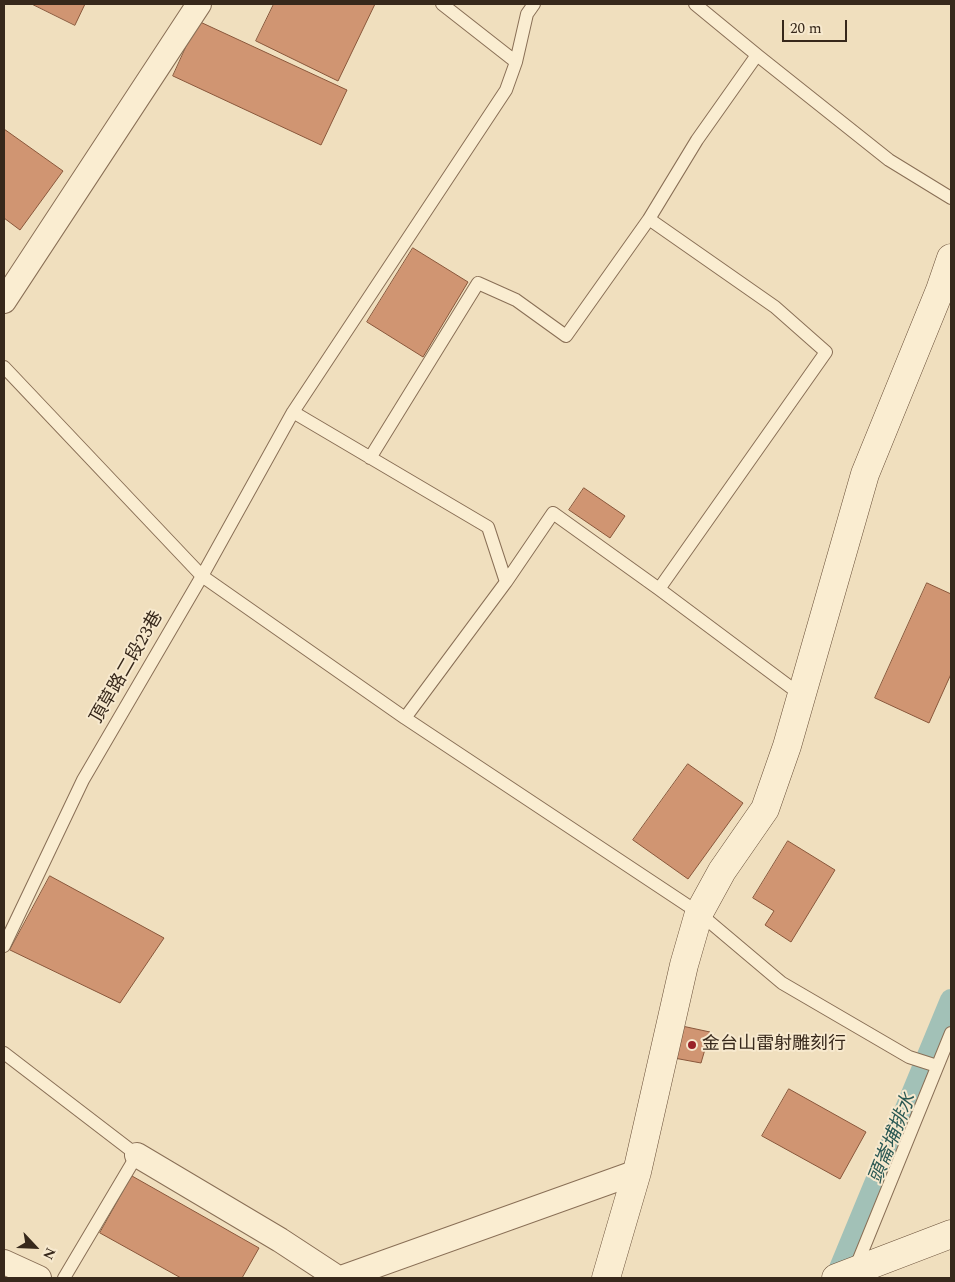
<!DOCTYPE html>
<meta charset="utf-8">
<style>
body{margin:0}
#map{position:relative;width:955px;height:1282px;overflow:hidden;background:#f0dfbe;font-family:Spectral,serif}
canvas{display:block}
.frame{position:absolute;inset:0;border:5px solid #37281b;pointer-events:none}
.north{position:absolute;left:10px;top:1222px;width:50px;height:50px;-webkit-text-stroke:4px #f7e9ce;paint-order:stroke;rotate:115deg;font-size:14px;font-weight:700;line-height:20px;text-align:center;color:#37281b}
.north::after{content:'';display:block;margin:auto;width:18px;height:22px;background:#37281b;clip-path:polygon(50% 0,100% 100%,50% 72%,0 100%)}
.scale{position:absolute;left:782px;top:20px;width:65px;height:22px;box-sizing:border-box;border:2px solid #37281b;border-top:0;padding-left:6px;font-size:15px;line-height:18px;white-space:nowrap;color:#37281b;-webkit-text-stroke:4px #f7e9ce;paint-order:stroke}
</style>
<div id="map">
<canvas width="955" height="1282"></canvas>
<div class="frame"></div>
<div class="north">N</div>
<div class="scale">20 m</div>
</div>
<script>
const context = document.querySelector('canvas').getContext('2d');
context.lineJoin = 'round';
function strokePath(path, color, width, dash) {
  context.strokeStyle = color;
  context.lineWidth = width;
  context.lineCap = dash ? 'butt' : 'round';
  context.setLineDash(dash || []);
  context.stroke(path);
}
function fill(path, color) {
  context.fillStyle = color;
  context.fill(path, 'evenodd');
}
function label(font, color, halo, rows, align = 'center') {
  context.font = font + ' Spectral,"Noto Sans TC",serif';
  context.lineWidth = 4;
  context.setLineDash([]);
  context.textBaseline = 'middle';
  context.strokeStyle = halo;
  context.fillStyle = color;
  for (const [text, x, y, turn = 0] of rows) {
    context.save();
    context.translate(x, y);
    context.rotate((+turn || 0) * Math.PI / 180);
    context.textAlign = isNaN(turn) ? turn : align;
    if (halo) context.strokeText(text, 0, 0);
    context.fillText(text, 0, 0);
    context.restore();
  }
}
strokePath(new Path2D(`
 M836 1278 951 1000`), '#a2c1b7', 22);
const building = new Path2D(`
 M32 4H85L75 25Z
 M274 4H375L338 81 256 41Z
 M198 21 347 90 321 145 173 76Z
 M4 129 63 171 20 230 4 218Z
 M413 248 468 282 423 357 367 322Z
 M584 488 625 516 610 538 569 510Z
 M927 583 951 594V674L929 723 875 698Z
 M688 764 743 803 688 879 633 840Z
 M788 841 835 870 791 942 765 925 774 911 753 898Z
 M50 876 164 938 120 1003 10 950Z
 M682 1026 710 1032 701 1063 674 1058Z
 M789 1089 866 1132 840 1179 762 1136Z
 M132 1176 259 1248 242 1278H181L100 1233Z`);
fill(building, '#d09572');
strokePath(building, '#89573b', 1);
const lane = new Path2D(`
 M695 4 757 55
 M516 62 527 14 534 4
 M649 219 697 140 757 55 889 160 951 198
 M4 367 202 576 405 718 699 913 782 983 909 1057 937 1066
 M370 458 478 283 516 300 566 336 649 219 775 307 826 352 659 589
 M506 582 553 513 659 589 801 695
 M405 718 506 582 488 527 293 412 506 90 516 62 442 4
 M4 946 83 780 202 576 293 412
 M4 1053 137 1155 64 1278
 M855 1269 951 1033`);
const street = new Path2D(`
 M4 301 199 4
 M137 1155 280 1240 338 1278
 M4 1262 39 1278
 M341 1278 637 1172`);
const secondary = new Path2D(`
 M606 1278 637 1172 684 965 699 913 722 871 765 809 787 746 865 474 940 290 951 258
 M836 1278 951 1234`);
strokePath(lane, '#896f56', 14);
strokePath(street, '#896f56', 26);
strokePath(secondary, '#6a5039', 29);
strokePath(lane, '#faedd1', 12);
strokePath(street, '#faedd1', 24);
strokePath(secondary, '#faedd1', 28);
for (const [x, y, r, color] of [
 [692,1045,5,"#9a2329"]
]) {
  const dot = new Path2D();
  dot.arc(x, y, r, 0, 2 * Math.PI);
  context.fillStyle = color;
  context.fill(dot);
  strokePath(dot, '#f7e9ce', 2);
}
label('18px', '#37281b', '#f7e9ce', [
 ["頂草路二段23巷",128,668,-60]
]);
label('18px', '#37281b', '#f7e9ce', [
 ["金台山雷射雕刻行",702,1045]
], 'left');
label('italic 19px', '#2a5853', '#f7e9ce', [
 ["頭崙埔排水",894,1139,-68]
]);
</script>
